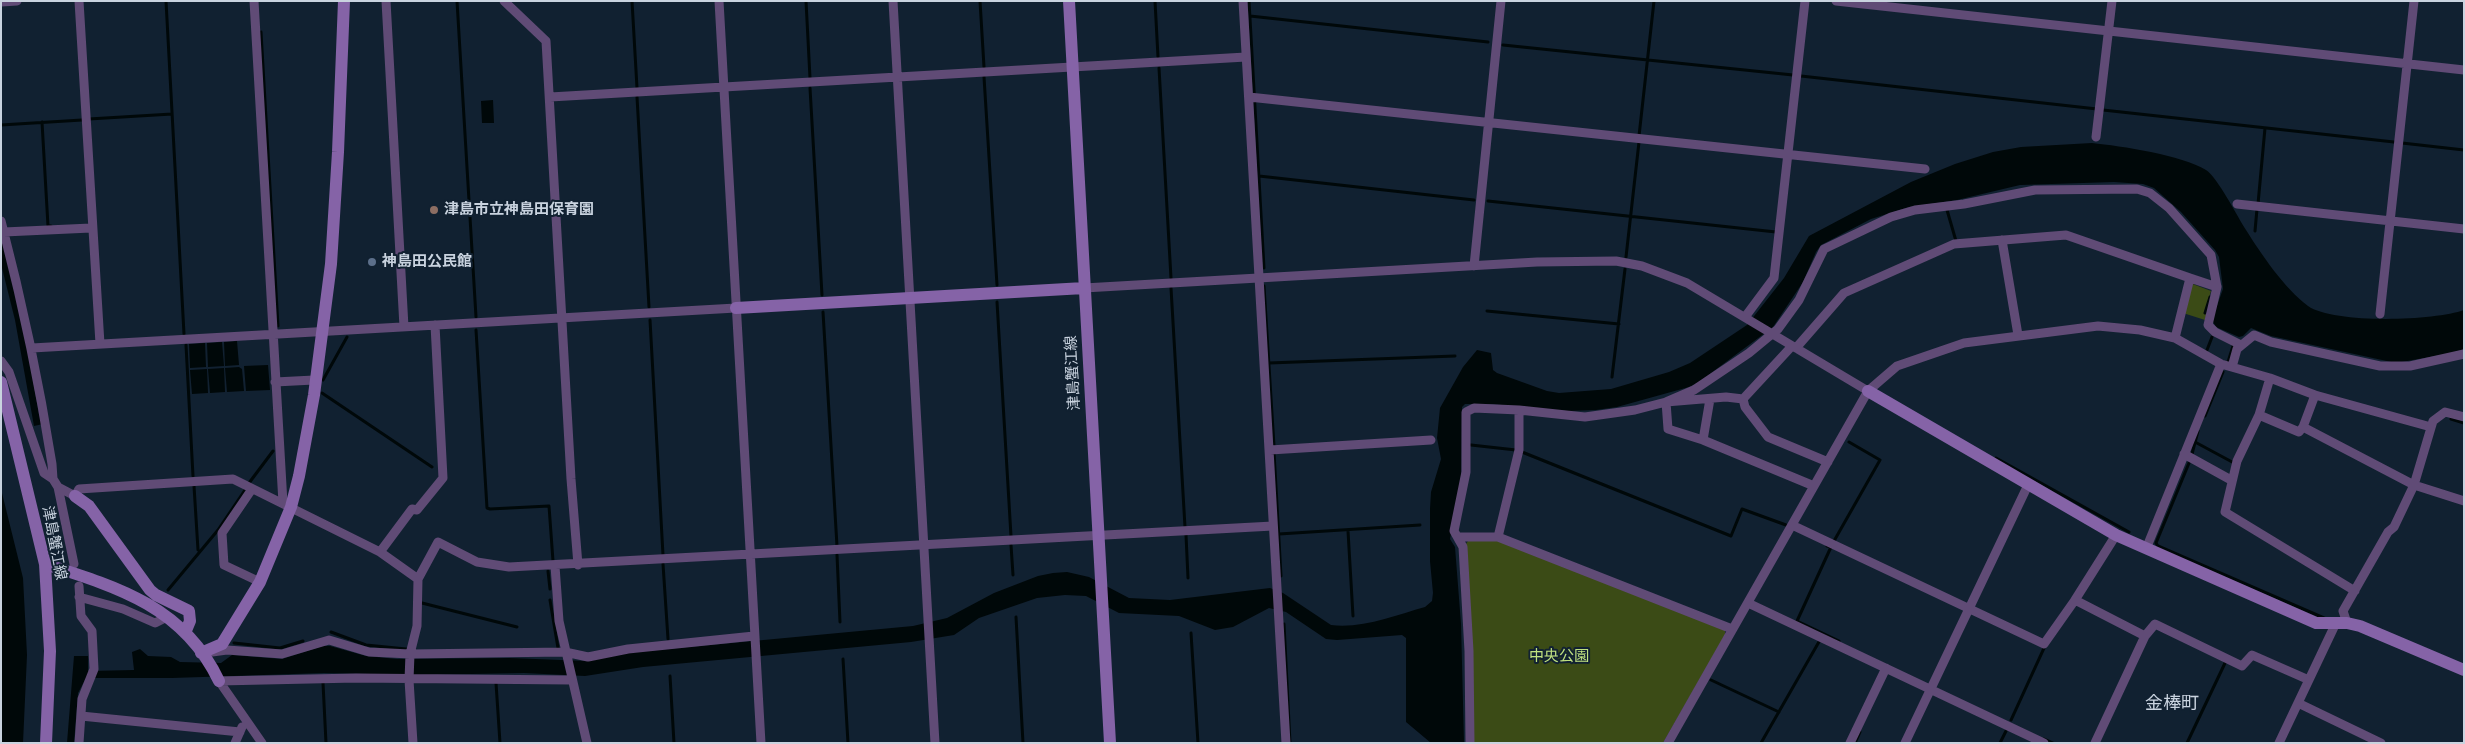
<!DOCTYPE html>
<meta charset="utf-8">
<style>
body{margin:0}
#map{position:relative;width:2465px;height:744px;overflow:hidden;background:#112131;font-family:Montserrat,sans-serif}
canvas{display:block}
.frame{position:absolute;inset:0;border:2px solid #c9d3df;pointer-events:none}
</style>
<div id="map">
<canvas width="2465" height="744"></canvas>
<div class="frame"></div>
</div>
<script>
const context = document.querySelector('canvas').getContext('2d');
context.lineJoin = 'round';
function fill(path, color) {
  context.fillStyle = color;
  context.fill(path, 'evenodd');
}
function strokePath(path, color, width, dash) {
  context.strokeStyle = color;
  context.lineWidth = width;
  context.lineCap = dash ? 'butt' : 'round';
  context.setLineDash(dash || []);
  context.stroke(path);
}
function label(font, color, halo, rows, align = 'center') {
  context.font = font + ' Montserrat,"Noto Sans JP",sans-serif';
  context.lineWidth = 4;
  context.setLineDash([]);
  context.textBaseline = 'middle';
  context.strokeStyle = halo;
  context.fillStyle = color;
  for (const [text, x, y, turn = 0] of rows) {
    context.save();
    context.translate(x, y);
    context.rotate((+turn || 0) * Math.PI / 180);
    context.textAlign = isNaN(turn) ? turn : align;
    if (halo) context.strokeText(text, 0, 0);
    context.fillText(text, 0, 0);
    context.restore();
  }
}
fill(new Path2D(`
 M2190 283 2211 291 2204 313 2207 314 2205 320 2183 313Z
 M1497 540 1725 630V635L1663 743H1474L1466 544 1468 541Z`), '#3b4b16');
fill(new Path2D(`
 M493 100 494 123H482L481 101Z
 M2092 143C2121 146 2182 155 2206 170 2218 178 2237 216 2246 230 2261 254 2285 289 2308 306 2333 324 2434 321 2464 310V349L2452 353 2396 363 2271 336 2251 328 2243 336 2239 337 2216 327 2212 320 2223 289 2219 257 2215 250 2181 212 2154 188 2143 184 2114 182 2020 185 1957 200 1909 207 1871 219 1821 245 1816 252 1803 282 1773 327 1699 382 1689 387 1617 407 1596 410 1567 411 1492 404H1465L1462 407 1461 476 1450 539 1455 547 1461 624 1464 743H1431L1406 722V638L1402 635 1337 640 1326 639 1286 612 1269 608 1233 627 1215 630 1179 616 1119 613 1086 596 1065 595 1037 598 979 618 954 635 911 642 643 667 585 676 524 673 418 675 324 673 172 678H86L78 693 74 743H67L74 656H88V671L134 670 132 652 140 649 148 656 171 657 180 662 221 663 232 655 282 659 323 646H330L366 656 397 659 510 658 586 661 625 653 913 626 947 618 994 593 1038 576 1053 573 1067 572 1089 577 1129 598 1170 600 1270 588 1283 593 1331 625C1362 629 1396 615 1425 607L1432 601 1433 593 1430 561V509L1431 492 1441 459 1437 438 1440 408 1463 367 1477 350 1491 353 1493 370 1497 373 1547 391 1559 393 1611 389 1669 372 1690 363 1747 325 1784 278 1809 236 1911 182 1955 164 1993 152 2021 147Z
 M1 235 19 299 39 415 43 424 34 426 15 320 1 264Z
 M237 341 239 365 225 366 224 342Z
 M222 342 224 366 208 367 207 343Z
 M205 343 206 367 190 368 189 344Z
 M268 365 270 390 246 391 244 366Z
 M239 367 242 369 244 391 227 392 225 368Z
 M224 368 225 392 210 393 208 369Z
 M207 369 208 393 192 394 190 370Z
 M1 489 23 578 27 655 23 743H1Z`), '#000809');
strokePath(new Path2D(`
 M166 1 184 334
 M457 1 476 317
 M632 1 637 88
 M806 1 810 78
 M980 1 984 67
 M1155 1 1158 57
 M1249 1 1264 268
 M1250 16 1488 42
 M261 32 278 326
 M1503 45 1793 75
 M1159 68 1171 278
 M1801 76 2097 109
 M984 77 997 285
 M810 88 822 295
 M637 97 649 307
 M2103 110 2394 142
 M89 119 172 114
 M42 122 48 226H51
 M1 125 82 120
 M1639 136 1654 1
 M2402 143 2464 150
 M1259 176 1474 200
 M1488 201 1776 232
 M2258 204 2265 128
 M1947 210 1956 241
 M2255 231 2257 209
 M1626 257 1639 142
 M1264 286 1274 446
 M1171 288 1185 527
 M997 302 1011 536
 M1487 311 1619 324
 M823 312 837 546
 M2205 313 2210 297
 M650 320 663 555
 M476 330 487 508 490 509 549 506 553 561
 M186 345 193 476
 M2207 350 2212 337
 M2228 362 2233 346
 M1269 363 1455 356
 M1612 377 1625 269
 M323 380 347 337
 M322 393 432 467
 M2205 416 2223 372
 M2451 419 2464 423
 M2195 442 2234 463
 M1471 445 1516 450
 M1274 452 1281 576
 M1522 452 1731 536 1742 509 1786 525
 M2192 454 2198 431
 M1996 458 2129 532
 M2189 463 2156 543 2158 546 2324 618
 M249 483 273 451
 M194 486 198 550
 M1348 531 1353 616
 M1279 534 1420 525
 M1186 535 1188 578
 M1834 541 1880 460 1849 442
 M1011 545 1013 575
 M1827 546 1831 547 1797 621 1839 641
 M837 555 840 622
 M663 564 668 639
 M548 571 550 589
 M168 590 218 530 245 490
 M550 600 558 648
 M422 603 517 627
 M1016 617 1023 743
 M1284 624 1290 743
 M331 632 366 645 406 649
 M1191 633 1198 743
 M234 643 280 648 303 641
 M843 659 848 743
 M670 676 674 743
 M1711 680 1779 712
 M323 683 326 743
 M496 683 500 743
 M2011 720 2044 648
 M2044 739 2053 743
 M1761 743 1820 640
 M1855 743 1860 732
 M2000 743 2006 731
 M2187 743 2226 661`), '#000809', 3);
strokePath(new Path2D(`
 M79 1 100 344
 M254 1 283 503
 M386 1 404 327
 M504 1 546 41 571 479 578 565
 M719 1 761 743
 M893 1 935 743
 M1243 1 1286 743
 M1836 1 2464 70
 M1 2 17 1
 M550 97 1246 57
 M1249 97 1925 169
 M2096 137 2112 1
 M2237 204 2464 229
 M1 221C22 301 39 382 52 464L53 479
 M4 232 91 228
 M2002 240 2018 335
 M1474 266 1501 1
 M1084 288 1537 262 1616 261 1642 266 1687 283 1868 391
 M2380 314 2414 1
 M1745 317 1774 278 1805 1
 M2175 338 2190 278 2217 287 2208 325 2215 332 2241 345
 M32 348 736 308
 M1796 348 1844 293 1954 244 2066 235 2190 278
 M1 361 9 372 44 473 53 479 58 487 75 496 79 489 233 479 380 552 418 579
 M2232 367 2237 349 2254 335 2271 342 2380 366H2410L2464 354
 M2270 378 2259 415 2299 432 2303 427
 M275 382 314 380
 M2315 395 2431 427
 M1743 399 1792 346
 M2259 415 2237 461 2225 512 2355 591
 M1703 440 1710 399
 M1270 450 1431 440
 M2184 454 2231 480
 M1814 486 1703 440 1668 429 1666 402 1726 397 1743 399 1745 407 1768 437 1828 462
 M58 487 74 564
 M252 489 222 533 224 565 260 582
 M1792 525 2044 644 2075 600
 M2116 535 2075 600 2145 636 2155 624 2242 666 2252 655 2309 680
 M1458 537H1498L1732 629
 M1498 537 1519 450V410L1585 417 1635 410 1666 402 1694 390 1749 353 1778 329 1799 300 1824 249 1891 217 1915 210 1964 204 2035 190 2137 189 2150 193 2169 208 2211 255 2217 287
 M2146 549 2221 364
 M380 552 412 509 417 510 443 478 435 325
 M555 566 559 621 587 743
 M79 586 81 616 92 631 94 669 82 699 79 743
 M79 597 123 609 155 623 167 617
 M1748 603 2044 743
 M2347 623 2343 611 2388 532 2394 527 2414 485 2433 421 2445 412 2464 417
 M212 652 227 650 282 654 329 640 369 652 410 654 565 652 588 657 628 649 754 636
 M219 681 356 678 571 680
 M219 681 262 743
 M2298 703 2381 743
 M81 716 240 732
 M235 743 242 727
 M413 743 409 680 410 654 417 626 418 579 438 542 477 562 509 567 1273 526
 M1470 743 1469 651 1463 547 1454 531 1466 472V412L1474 408 1519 410
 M1668 743 1868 391 1897 366 1964 343 2098 326 2140 330 2175 338 2221 364 2270 378 2315 395 2303 427 2414 485 2464 501
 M1850 743 1886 668
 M1905 743 2028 485
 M2095 743 2145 636
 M2279 743 2335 625`), '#604b76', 9);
strokePath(new Path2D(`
 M1069 1 1110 743
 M736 308 1084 288
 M1 382 45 564 50 651 46 743
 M1868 391 2116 535 2316 623H2347L2360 626 2464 670
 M75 496 89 506 150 590 156 595 189 611 190 621 185 633
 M45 564C118 587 184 607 219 681
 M201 653 222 644 260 582 291 507 299 476 314 395 331 264 338 152 344 1`), '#8563a7', 12);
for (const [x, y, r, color] of [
 [434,210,5,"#8d6e63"],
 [372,262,5,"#5c6f8a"]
]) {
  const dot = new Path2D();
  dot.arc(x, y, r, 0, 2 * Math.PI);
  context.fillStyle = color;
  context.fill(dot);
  strokePath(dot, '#112131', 2);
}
label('bold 15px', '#c9d3df', '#112131', [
 ["津島市立神島田保育園",444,210],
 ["神島田公民館",382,262]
], 'left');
label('15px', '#c9d3df', '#112131', [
 ["津島蟹江線",1073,373,-93],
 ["津島蟹江線",54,543,79]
]);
label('15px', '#c0e180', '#112131', [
 ["中央公園",1559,657]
]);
label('18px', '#c9d3df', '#112131', [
 ["金棒町",2172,704]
]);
</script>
